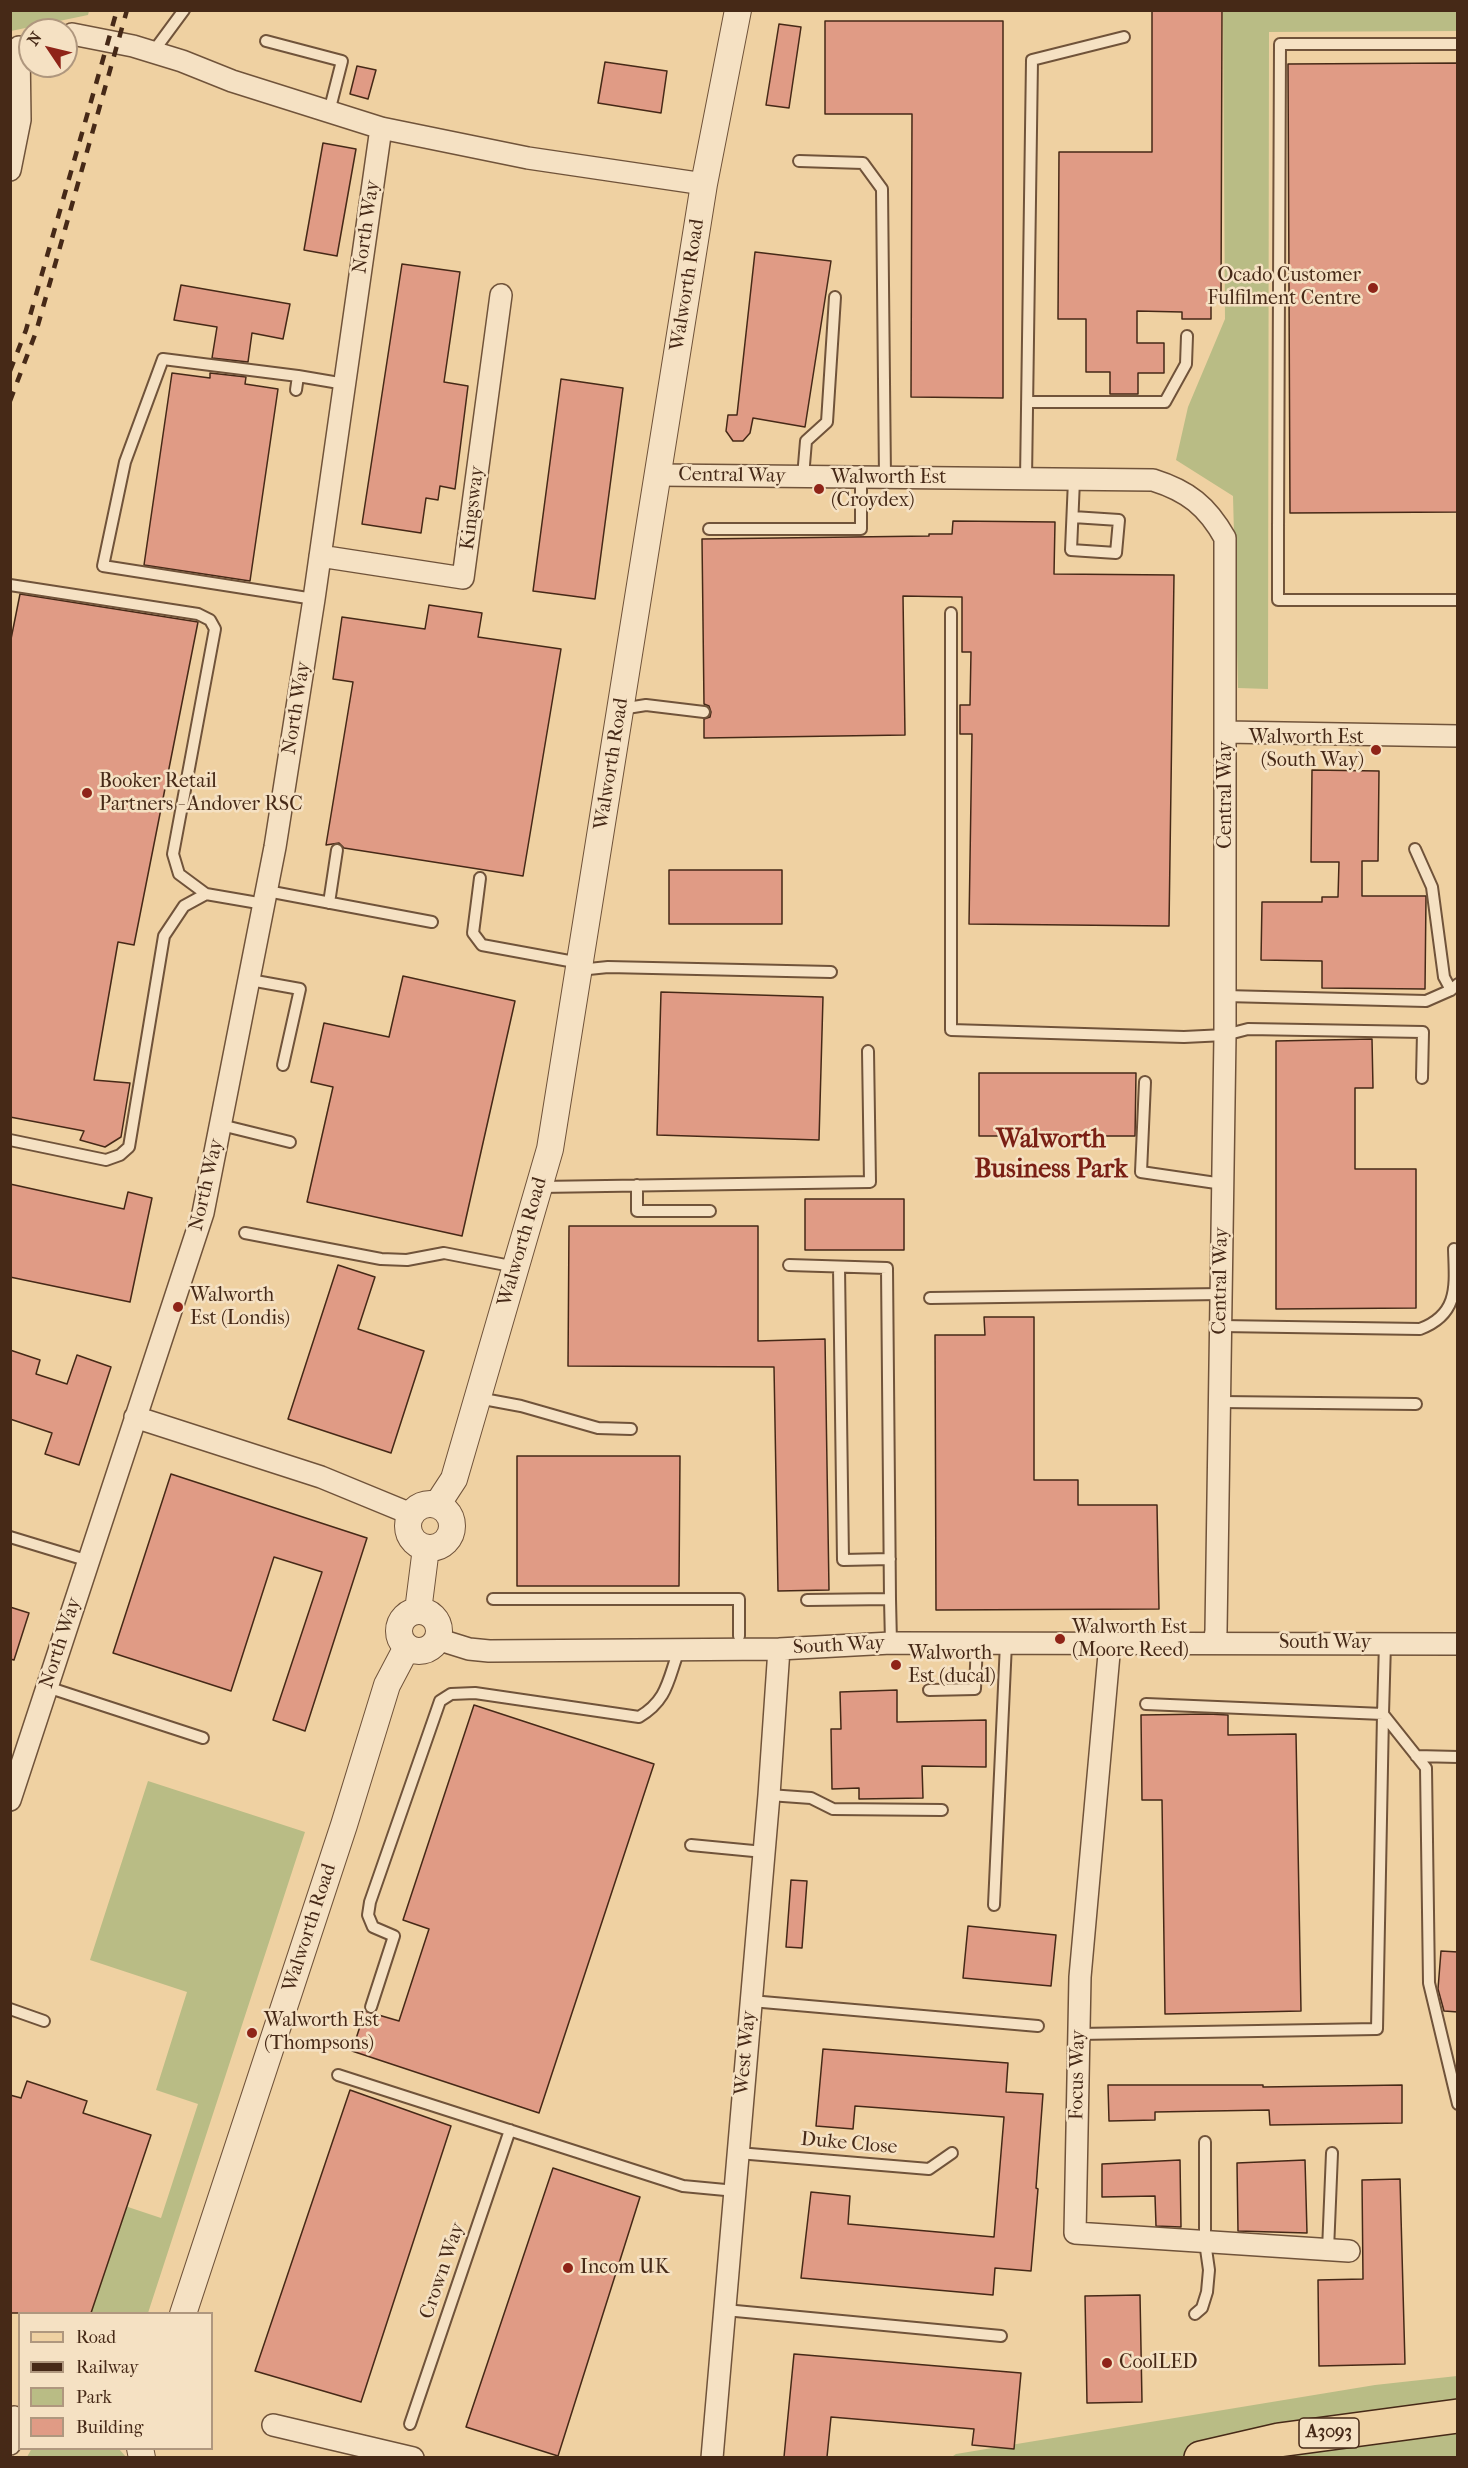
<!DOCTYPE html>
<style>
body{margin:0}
#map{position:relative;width:1468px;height:2468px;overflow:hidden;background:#efd1a2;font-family:"IM FELL French Canon",serif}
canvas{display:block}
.frame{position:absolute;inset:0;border:12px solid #462917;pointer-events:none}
.legend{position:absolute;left:18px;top:2312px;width:195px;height:138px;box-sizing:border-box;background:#f5e1c3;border:2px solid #af977e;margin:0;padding:8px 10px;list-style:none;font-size:18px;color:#462917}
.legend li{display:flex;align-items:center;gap:12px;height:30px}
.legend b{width:30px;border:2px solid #af977e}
.north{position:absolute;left:18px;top:18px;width:60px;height:60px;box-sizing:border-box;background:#f5e1c3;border:2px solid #af977e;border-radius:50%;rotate:305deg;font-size:16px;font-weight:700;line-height:24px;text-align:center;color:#462917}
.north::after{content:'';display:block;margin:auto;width:21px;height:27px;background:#8f2418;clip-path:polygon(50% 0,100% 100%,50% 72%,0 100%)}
</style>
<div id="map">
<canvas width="1468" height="2468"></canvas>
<div class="frame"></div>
<ul class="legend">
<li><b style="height:8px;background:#efd1a2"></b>Road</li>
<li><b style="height:8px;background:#462917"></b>Railway</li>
<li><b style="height:16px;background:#b9bc85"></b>Park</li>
<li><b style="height:16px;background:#e09b85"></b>Building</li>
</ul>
<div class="north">N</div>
</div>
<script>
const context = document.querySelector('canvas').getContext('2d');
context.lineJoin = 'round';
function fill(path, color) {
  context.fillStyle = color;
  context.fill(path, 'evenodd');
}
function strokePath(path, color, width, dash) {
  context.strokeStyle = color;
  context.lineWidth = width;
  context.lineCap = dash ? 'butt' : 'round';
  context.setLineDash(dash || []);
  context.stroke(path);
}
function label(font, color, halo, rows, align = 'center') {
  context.font = font + ' "IM FELL French Canon",serif';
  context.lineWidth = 5;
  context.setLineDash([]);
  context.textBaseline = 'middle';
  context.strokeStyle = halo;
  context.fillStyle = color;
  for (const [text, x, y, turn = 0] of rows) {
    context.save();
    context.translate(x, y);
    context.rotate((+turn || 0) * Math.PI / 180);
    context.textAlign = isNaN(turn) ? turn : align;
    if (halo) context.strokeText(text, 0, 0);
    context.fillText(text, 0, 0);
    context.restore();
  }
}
fill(new Path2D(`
 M10 11 11 10 89 11 88 15 11 31Z
 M1223 11H1457V31L1269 32 1268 689 1238 688 1233 496 1176 460 1188 407 1225 319Z
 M148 1781 305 1832 148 2313H91L125 2206 161 2218 198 2104 156 2090 187 1992 90 1960Z
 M1457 2376V2457L950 2458 956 2454 1375 2385Z
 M32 2448 119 2449 126 2457H27Z`), '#b9bc85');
const building = new Path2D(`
 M1152 11H1222L1221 300H1211V319H1182V312L1137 311V343H1164V373H1138V394H1110V372H1086V319H1058L1059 152H1152Z
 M825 21H1003V398L911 397 912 114H825Z
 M779 24 801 27 789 108 766 105Z
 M605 62 667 71 661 113 598 103Z
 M1458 63V512L1290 513 1288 64Z
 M357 66 376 70 368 99 350 94Z
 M323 143 356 149 337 256 304 250Z
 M755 252 831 261 805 427 753 418 750 433 743 441H733L726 431 728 415H737Z
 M402 264 460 272 444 382 468 386 455 489 440 486 438 500 426 498 421 533 362 524Z
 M181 285 290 304 283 339 252 333 248 362 212 358 217 327 174 320Z
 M172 373 210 378V373L246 377 245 384 278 389 250 581 144 565Z
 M561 379 623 388 595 599 533 591Z
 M953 521 1055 522 1054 574 1174 575 1169 926 969 924 972 734H960V705H970L971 652H962V597L903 596 905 735 704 738V719L710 717 711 712 709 706 704 704 702 539 929 536V534H952Z
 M20 594 198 622 134 945 118 942 94 1080 130 1083 121 1137 105 1147 80 1140 84 1131 10 1117V644Z
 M429 605 482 613 478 637 561 649 523 876 344 848 339 843 326 845 353 682 333 679 342 617 425 629Z
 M1312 770 1379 771 1378 861H1362V896H1426L1425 989 1322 988V961L1261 960 1262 902H1322V897H1338L1339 862H1311Z
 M669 870H782V924H669Z
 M403 976 515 1001 462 1236 307 1202 333 1087 311 1082 324 1023 389 1037Z
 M661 992 823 997 819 1140 657 1135Z
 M1372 1039 1373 1088H1355V1169H1416V1308L1276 1309V1041Z
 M979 1073H1136L1135 1136H979Z
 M10 1184 124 1209 128 1192 152 1198 130 1302 10 1277Z
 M805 1199H904V1250H805Z
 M569 1226H758V1341L825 1339 829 1590 778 1591 774 1367 568 1366Z
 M338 1265 375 1277 358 1329 424 1351 391 1453 288 1419Z
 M984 1317H1034V1480H1078V1505H1157L1159 1609 936 1610 935 1335H985Z
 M10 1350 40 1360 36 1374 67 1384 77 1355 111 1367 79 1465 45 1454 52 1433 10 1419Z
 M517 1456H680L679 1586H517Z
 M171 1474 367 1538 305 1731 273 1720 322 1572 274 1557 231 1691 113 1653Z
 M10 1607 29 1613 14 1660 10 1659Z
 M897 1690V1722L986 1720V1767L922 1766 923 1798 859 1799V1788L832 1789 831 1729H841L840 1692Z
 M474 1705 654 1764 539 2113 352 2051 365 2011 399 2021 429 1929 403 1920Z
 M1208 1714 1228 1715V1735L1296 1734 1301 2011 1165 2014 1162 1800H1142L1141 1715Z
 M791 1880 807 1881 802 1948 786 1947Z
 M968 1926 1056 1935 1051 1986 963 1978Z
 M1441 1951 1458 1952V2012L1444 2011 1438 1989Z
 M823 2049 1008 2063 1006 2092 1043 2094 1036 2188 1038 2189 1031 2271 995 2268 993 2295 801 2278 811 2192 850 2196 848 2224 994 2237 1004 2117 855 2106 853 2129 816 2126Z
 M27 2081 87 2101 83 2113 151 2135 91 2313H10V2095L21 2098Z
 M1108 2085H1263V2087L1402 2085V2123L1270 2125 1269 2110 1155 2112V2120L1109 2121Z
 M350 2090 451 2126 361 2402 255 2371Z
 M1180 2160 1181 2227 1156 2226 1155 2196 1102 2197V2164Z
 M1305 2160 1307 2233 1238 2231 1237 2163Z
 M553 2168 640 2197 558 2456 466 2427Z
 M1400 2179 1405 2364 1319 2366 1318 2280 1363 2279 1362 2180Z
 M1140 2295 1142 2402 1087 2403 1085 2296Z
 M794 2354 1021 2373 1014 2449 972 2445 974 2429 831 2417 827 2457H784Z`);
fill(building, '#e09b85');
strokePath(building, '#462917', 1.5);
const service = new Path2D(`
 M266 41 342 61 329 112
 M1458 44H1280L1278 530V600H1458
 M153 52 184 10
 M799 161 863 163 882 189 885 477
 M298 376 163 359 125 462 103 566 314 599
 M296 390 298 376 345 384
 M1027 402H1165L1186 364 1187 336
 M803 477 806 441 827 422 835 297
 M1026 479 1032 60 1124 37
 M1073 517 1119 520 1116 553 1071 550 1074 480
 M709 529H861V477
 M10 585 198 614 210 620 215 629 173 854 179 874 206 894
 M951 613V1030L1184 1037 1225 1035 1248 1029 1423 1032 1422 1078
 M621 709 646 705 704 712
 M1415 849 1432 887 1444 977 1451 990
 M480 878 473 933 482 945 580 963
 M267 891 432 922
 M329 903 337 850
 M579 970 608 967 831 972
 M250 980 300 989 283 1065
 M1225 996 1426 1001 1451 990 1458 984
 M1145 1082 1141 1172 1223 1184
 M221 1125 290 1142
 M10 1140 106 1160 120 1155 129 1147 164 936 184 906 206 894 264 904
 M637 1185V1211H710
 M540 1187 870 1182 868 1051
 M245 1233 381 1259 407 1260 444 1253 516 1267
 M789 1265 887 1268 890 1599
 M839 1267 843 1560 890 1559
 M930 1298 1221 1294
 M1221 1326 1420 1329C1460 1314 1455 1284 1454 1249
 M478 1398 521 1406 598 1428 631 1429
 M1220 1402 1416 1404
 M10 1537 89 1561
 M493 1599H739V1636
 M807 1600 890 1599 891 1643
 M47 1687 203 1738
 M929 1690 975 1689 977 1643
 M1146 1704 1383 1714 1385 1643
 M1416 1756 1458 1757
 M769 1795 811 1798 833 1809 942 1810
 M691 1845 764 1852
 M994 1905 1006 1643
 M751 2001 1038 2026
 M371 2007 394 1936 373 1927 368 1915 370 1902 440 1701 451 1694 475 1693 639 1717C668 1700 668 1679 679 1650
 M10 2009 44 2021
 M1079 2034 1377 2029 1383 1714 1426 1768 1429 1983 1458 2104
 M338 2075 683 2186 736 2191
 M738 2153 929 2169 952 2153
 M1328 2250 1332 2153
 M725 2310 1001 2336
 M1195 2314 1202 2308 1207 2292 1209 2270 1205 2242V2142
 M410 2424 510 2130`);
const minor = new Path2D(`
 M72 34 133 46 182 61 232 81 381 128 528 158 704 184
 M10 170 20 120 19 47
 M658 475 1153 480C1188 491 1207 506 1225 538V1035L1216 1631 1214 1643
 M320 556 463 578 501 295
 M1226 732 1458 736
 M135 1417 321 1477 411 1514
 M437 1639 469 1649 489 1651 779 1649 891 1643 1458 1644
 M1110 1643 1080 1977 1075 2233 1349 2251
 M10 1800 203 1213 275 847 314 599 381 128
 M273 2425 413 2458
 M10 2444 14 2417
 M712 2458 769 1795 779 1649`);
const tertiary = new Path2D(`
 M408 1526a22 22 0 1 1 44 0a22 22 0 1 1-44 0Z
 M437 1505 454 1479 550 1149 704 184 738 10
 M418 1611 426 1548
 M399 1631a20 20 0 1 1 40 0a20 20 0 1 1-40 0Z
 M183 2314 344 1825 387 1685 407 1647
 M140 2448 142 2458`);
const primary = new Path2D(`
 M1201 2458 1279 2440 1458 2416`);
strokePath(service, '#70533a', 14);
strokePath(minor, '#70533a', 24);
strokePath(tertiary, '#70533a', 28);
strokePath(primary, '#462917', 36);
strokePath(service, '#f5e1c3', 10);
strokePath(minor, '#f5e1c3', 21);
strokePath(tertiary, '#f5e1c3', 26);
strokePath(primary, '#efd1a2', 33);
strokePath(new Path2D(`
 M10 371 26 330 117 10
 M10 401 36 332 127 10`), '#462917', 4.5, [10, 10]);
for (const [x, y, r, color] of [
 [1373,288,6,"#8f2418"],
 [819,489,6,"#8f2418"],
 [1376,750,6,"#8f2418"],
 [87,793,6,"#8f2418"],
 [178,1307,6,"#8f2418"],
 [1060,1639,6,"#8f2418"],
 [896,1665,6,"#8f2418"],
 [252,2033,6,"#8f2418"],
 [568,2268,6,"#8f2418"],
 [1107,2363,6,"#8f2418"]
]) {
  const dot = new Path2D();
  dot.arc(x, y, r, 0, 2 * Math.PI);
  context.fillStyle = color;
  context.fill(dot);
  strokePath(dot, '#f5e1c3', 2);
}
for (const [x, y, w] of [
 [1329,2433,60]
]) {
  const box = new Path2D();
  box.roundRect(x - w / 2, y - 15, w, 30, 4.5);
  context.fillStyle = '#f5e1c3';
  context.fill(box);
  strokePath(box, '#462917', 1.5);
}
label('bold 18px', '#462917', null, [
 ["A3093",1329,2433]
]);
label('20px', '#462917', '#f5e1c3', [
 ["North Way",367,227,-82],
 ["Walworth Road",688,285,-81],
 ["Central Way",732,476,1],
 ["Kingsway",473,508,-83],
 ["North Way",297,708,-81],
 ["Walworth Road",612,764,-81],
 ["Central Way",1226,795,-90],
 ["North Way",207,1185,-77],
 ["Walworth Road",523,1242,-74],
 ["Central Way",1221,1281,-89],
 ["North Way",61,1643,-72],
 ["South Way",1325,1643],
 ["South Way",839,1646,-3],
 ["Walworth Road",310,1928,-72],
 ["West Way",746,2053,-85],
 ["Focus Way",1078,2075,-89],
 ["Duke Close",849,2144,5],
 ["Crown Way",443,2271,-71]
]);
label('20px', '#462917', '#f5e1c3', [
 ["Ocado Customer",1361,276,"right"],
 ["Fulfilment Centre",1361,299,"right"],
 ["Walworth Est",831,478],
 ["(Croydex)",831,501],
 ["Walworth Est",1364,738,"right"],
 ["(South Way)",1364,761,"right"],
 ["Booker Retail",99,782],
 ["Partners - Andover RSC",99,805],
 ["Walworth",190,1296],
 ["Est (Londis)",190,1319],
 ["Walworth Est",1072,1628],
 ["(Moore Reed)",1072,1651],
 ["Walworth",908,1654],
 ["Est (ducal)",908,1677],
 ["Walworth Est",264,2021],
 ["(Thompsons)",264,2044],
 ["Incom UK",580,2268],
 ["CoolLED",1119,2363]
], 'left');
label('bold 26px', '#7a1f14', '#f5e1c3', [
 ["Walworth",1051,1141],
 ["Business Park",1051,1171]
]);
</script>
